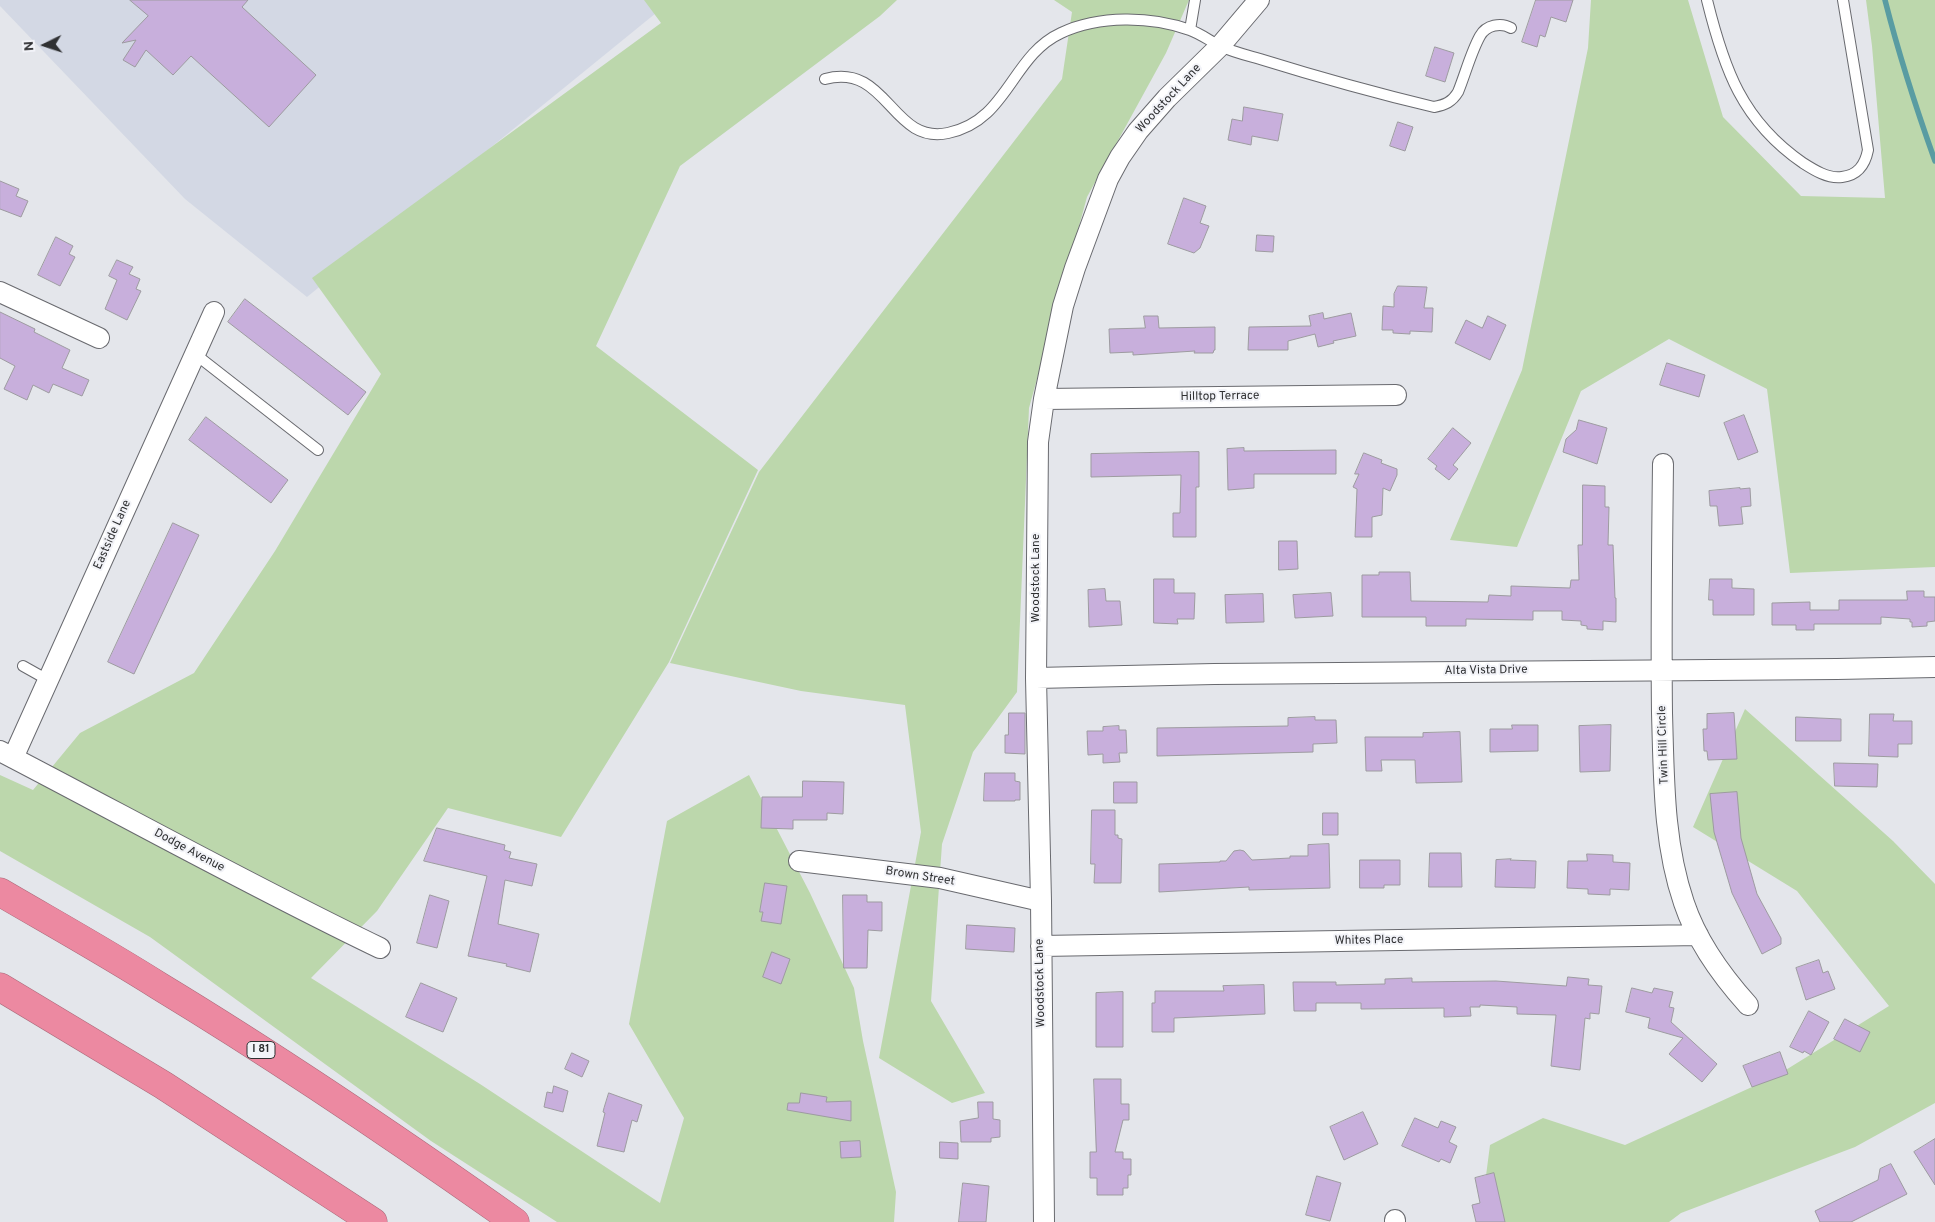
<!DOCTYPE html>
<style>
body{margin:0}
#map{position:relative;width:1935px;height:1222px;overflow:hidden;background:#e4e6eb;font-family:Overpass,sans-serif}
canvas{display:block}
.north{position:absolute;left:20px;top:20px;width:50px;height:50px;-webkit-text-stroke:4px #f2f3f8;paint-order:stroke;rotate:266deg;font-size:14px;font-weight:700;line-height:20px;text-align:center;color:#2f3032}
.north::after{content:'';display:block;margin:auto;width:18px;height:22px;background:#2f3032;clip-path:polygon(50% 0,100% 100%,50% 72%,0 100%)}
</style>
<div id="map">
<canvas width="1935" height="1222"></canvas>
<div class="north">N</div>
</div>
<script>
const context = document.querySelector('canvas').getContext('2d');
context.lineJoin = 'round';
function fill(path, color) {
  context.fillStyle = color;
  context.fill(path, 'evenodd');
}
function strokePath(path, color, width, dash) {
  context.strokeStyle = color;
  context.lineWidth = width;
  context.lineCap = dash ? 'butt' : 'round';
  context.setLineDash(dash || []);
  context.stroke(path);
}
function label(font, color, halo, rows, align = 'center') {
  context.font = font + ' Overpass,sans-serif';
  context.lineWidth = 4;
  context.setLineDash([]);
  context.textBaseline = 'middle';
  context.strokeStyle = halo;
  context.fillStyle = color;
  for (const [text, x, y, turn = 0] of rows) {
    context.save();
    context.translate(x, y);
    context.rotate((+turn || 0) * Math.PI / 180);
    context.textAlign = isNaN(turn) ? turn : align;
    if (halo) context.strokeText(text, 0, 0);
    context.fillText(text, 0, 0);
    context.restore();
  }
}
fill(new Path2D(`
 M0 0H672L307 297 185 199 0 6Z`), '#d3d8e4');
fill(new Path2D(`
 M644 0H897L880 16 680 166 596 346 758 470 669 662 561 837 448 808 377 911 311 978 480 1084 660 1203 684 1118 629 1024 667 821 749 775 810 893 854 988 863 1041 896 1192 894 1222H557L431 1141 150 937 0 851V775L33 790 80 733 194 673 275 551 381 374 312 278 661 23Z
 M1054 0H1189L1166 53 1087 197 1029 408 1017 692 973 752 942 844 931 1001 985 1093 952 1103 879 1058 921 832 905 705 801 691 670 663 759 472 1062 79 1072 12Z
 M1591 0H1688L1723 117 1801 196 1885 198 1872 46 1866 0H1935V567L1790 573 1767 389 1669 339 1581 391 1517 547 1450 540 1522 370 1588 48Z
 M1745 709 1893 841 1935 884V1103L1855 1147 1681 1213 1669 1222H1480L1490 1145 1543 1118 1625 1145 1776 1076 1889 1006 1797 891 1693 827Z`), '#bcd7ac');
strokePath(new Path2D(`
 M1885 0C1899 55 1916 108 1935 161`), '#599ca2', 5.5);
const building = new Path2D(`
 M130 0H248L242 7 316 75 269 127 191 56 173 75 146 50 135 67 123 60 136 40 122 43 148 16Z
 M1536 0H1573L1566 22 1551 17 1545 37 1540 35 1537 47 1522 42Z
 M1435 47 1454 53 1445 82 1426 76Z
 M1244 107 1283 114 1278 141 1252 136 1251 145 1228 140 1232 119 1242 121Z
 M1398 122 1413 127 1405 151 1390 146Z
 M0 181 19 189 16 196 28 201 21 217 0 209Z
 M1184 198 1206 206 1200 223 1209 226 1200 248 1194 253 1168 244Z
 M1257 235 1274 236 1273 252 1256 251Z
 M56 237 73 246 69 254 75 257 60 286 38 275Z
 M117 260 133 267 129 274 140 279 136 289 141 291 127 320 105 309 117 280 109 276Z
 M1398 286 1427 287 1424 308H1433L1432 332 1410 331V334L1393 333V330H1382L1383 306 1394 307V294Z
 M245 299 366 392 348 415 228 322Z
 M0 312 35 329 34 332 70 350 62 368 89 380 82 396 53 384 49 393 33 385 27 400 4 389 15 366 0 358Z
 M1323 313 1324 319 1351 313 1356 336 1333 341 1334 343 1318 347 1315 334 1288 341V350H1248L1249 327 1311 326 1309 316Z
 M1144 316H1158L1159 328 1215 327V350H1214L1213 353H1194L1195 351 1133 355V352L1110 353 1109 329 1145 328Z
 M1488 316 1506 325 1490 360 1455 343 1466 320 1482 328Z
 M1667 363 1705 375 1699 397 1660 385Z
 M1744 415 1758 452 1738 460 1724 423Z
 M206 417 288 480 271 503 189 440Z
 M1579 420 1607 428 1597 464 1563 452 1566 439 1576 430Z
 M1453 428 1471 443 1453 465 1458 469 1449 480 1435 469 1437 466 1428 459Z
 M1244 448V451L1336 450V474H1254V488L1228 490 1227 449Z
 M1199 452V487H1196V537H1173V513H1180L1181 475 1091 477V454Z
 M1364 453 1382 460 1381 463 1397 469V475L1390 491 1383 488 1382 515 1372 517V537H1355L1357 489 1353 487 1359 474H1355Z
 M1583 485 1605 486V507H1609L1608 545H1613L1615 598H1616V622L1603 621V630L1587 629V626L1581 625V621L1562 620V611H1533V620L1466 619V626H1426V617H1362V575H1379V572H1410L1411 601 1488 602 1489 595 1511 596V586L1570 588 1571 580H1579L1578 545H1582Z
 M1740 488V489L1750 488 1751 506 1741 507 1743 524 1719 526 1717 506H1710L1709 491Z
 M173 523 199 535 134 674 108 662Z
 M1279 541H1297L1298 569 1279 570Z
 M1154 579H1174V593H1195L1194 619H1177L1178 624 1154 623Z
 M1710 579H1732V588L1754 589V615H1713V600H1709Z
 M1105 589 1106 601H1120L1122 625 1089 627 1088 590Z
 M1907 591H1924V597H1935V621L1927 622V626L1912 627V622H1910V619L1881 617V624H1814V630H1796V625H1772V603L1810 602V610H1839V600H1907Z
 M1331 593 1333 616 1295 618 1293 595Z
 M1263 594 1264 622 1226 623 1225 595Z
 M1009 713H1025V754L1005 753V735H1008Z
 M1734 713 1737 759 1708 760 1707 751H1704L1703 729H1707V714Z
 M1870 714H1894L1893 721H1912V744H1898V757L1869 756Z
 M1315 717V720H1336L1337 743 1313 744V752L1157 756V728L1288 726V718Z
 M1796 717 1841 719V741H1796Z
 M1512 725H1538V751L1490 752V729H1512Z
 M1611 725 1610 771 1580 772 1579 726Z
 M1119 726V730H1126L1127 753H1119L1120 762 1103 763V754L1088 755 1087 731H1103V727Z
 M1460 732 1462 782 1416 783 1415 760H1381L1382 771H1366L1365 737H1423V733Z
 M1834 763 1878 764 1877 787 1835 786Z
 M985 773H1015V781L1020 782V800H1015V801H984Z
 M803 781 844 782 843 814 827 813V820H793V829L761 828 762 797H802Z
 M1114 782H1137V803H1114Z
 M1737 792 1741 838 1757 894 1781 938V944L1762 954 1732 893 1714 832 1710 794Z
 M1092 810H1115V835H1118V838L1122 839 1121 883H1094L1095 864H1091Z
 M1323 813H1338V835H1323Z
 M437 828 505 845 504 850 511 852 509 858 537 864 532 886 505 880 498 924 539 934 530 972 506 966 507 964 468 956 487 876 424 861Z
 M1329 844 1330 888 1249 890V887L1159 892V864L1220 862V861H1226L1234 851 1240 850 1244 851 1252 860 1290 858V856H1308V845Z
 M1430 853H1461L1462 887H1429Z
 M1587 854 1613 855V862L1630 863 1629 890 1610 889V895L1588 894V889L1567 888 1568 861H1587Z
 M1511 859 1510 860 1536 861 1535 888 1495 887 1496 860Z
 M1360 860H1400V885H1384V888H1360Z
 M765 883 787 886 781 924 761 921 763 912H760Z
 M430 895 449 901 437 948 417 943Z
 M843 895H867V902H882V931L868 930 867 968H844Z
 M967 925 1015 928 1014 952 966 949Z
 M772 952 790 959 781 984 763 977Z
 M1819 960 1823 973 1828 971 1835 989 1806 1000 1796 968Z
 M1568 977 1589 979 1588 985 1602 986 1599 1014 1590 1013V1019L1585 1018 1580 1070 1551 1066 1556 1015 1517 1014V1007L1480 1005V1007H1470L1471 1016 1444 1017V1008L1361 1009V1003H1316V1011H1294L1293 982H1336V985L1385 984V979L1412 978V982L1496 981 1566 986Z
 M421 983 457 998 443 1032 406 1017Z
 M1264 985 1265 1014 1174 1018V1032H1152V1003H1155V991H1224L1223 986Z
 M1632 988 1652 993 1654 988 1673 992 1669 1007 1674 1008 1671 1022 1717 1064 1702 1082 1669 1054 1683 1038 1648 1028 1650 1018 1626 1012Z
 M1123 992V1047H1096V993Z
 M1809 1011 1829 1022 1811 1055 1804 1051 1803 1053 1790 1047Z
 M1845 1019 1870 1032 1860 1052 1834 1039Z
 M1780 1052 1788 1074 1752 1087 1743 1066Z
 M572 1053 589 1061 582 1077 565 1069Z
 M1094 1079H1121V1104H1129V1120H1123L1115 1152H1123V1159H1131V1175H1128V1188H1123V1195H1097V1178H1090V1152H1096Z
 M554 1086 568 1091 563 1112 544 1107 547 1092 552 1093Z
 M609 1093 642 1105 637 1122 632 1120 624 1152 597 1146 605 1113 603 1112 604 1108Z
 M801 1093 827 1097 826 1102 851 1101V1121L787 1110 788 1103H799Z
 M978 1102H993V1119L1000 1120V1137L991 1138V1142H961L960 1121 978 1118Z
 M1363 1112 1378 1144 1344 1160 1330 1127Z
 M1415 1118 1438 1128 1441 1121 1456 1127 1449 1142 1457 1146 1450 1163 1441 1159 1439 1162 1402 1146Z
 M1935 1139V1185L1914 1152Z
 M860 1141 861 1157 841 1158 840 1142Z
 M940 1142 958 1143V1159L940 1158Z
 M1891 1164 1907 1194 1851 1222H1820L1815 1211 1878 1180 1880 1169Z
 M1494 1173 1505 1222H1476L1472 1205 1480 1203 1475 1178Z
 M1317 1176 1341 1183 1330 1221 1306 1215Z
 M963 1183 989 1186 986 1222H959Z`);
fill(building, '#c8afdc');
strokePath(building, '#9d9ba0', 1);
const lane = new Path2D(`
 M1707 0C1724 69 1742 121 1803 163 1814 170 1828 179 1842 177 1858 175 1865 165 1868 150L1843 0
 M1190 30 1195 0
 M825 79C888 62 891 145 948 133 1008 121 1011 56 1061 33 1099 15 1151 16 1190 30 1201 34 1210 41 1220 46 1233 52 1246 55 1260 59 1318 77 1375 93 1434 107 1445 105 1452 102 1458 92 1465 75 1471 52 1480 36 1486 25 1501 22 1511 28
 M195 354 318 450
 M23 666 48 680`);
const street = new Path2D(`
 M0 292 99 338
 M1044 399 1396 395
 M1663 464C1662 547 1661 630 1662 713 1664 777 1663 842 1684 903 1697 942 1721 975 1748 1005
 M1036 678 1214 674 1837 669 1935 667
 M0 751C127 817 251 886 380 948
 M13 758 214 312
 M799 861 940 878 1041 901
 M1041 946 1698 935
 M1044 1222 1041 901 1036 678 1038 442 1044 399 1063 306 1075 268 1108 179 1120 157 1138 131 1167 98 1220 46 1259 0
 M1395 1222V1220`);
const highway = new Path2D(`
 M0 892C53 923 107 953 159 986 281 1060 399 1140 515 1222
 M0 987 163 1085 373 1222`);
strokePath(lane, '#696a6f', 12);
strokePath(street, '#696a6f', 22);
strokePath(highway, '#aa6a7a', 29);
strokePath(lane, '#fff', 10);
strokePath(street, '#fff', 20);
strokePath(highway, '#ec89a1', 28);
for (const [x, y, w] of [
 [261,1050,28]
]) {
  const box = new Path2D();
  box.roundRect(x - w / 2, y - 8.5, w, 17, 4);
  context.fillStyle = '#f2f3f8';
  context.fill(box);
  strokePath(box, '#2f3032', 1);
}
label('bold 11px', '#2f3032', null, [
 ["I 81",261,1050]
]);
label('12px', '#2f3032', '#f2f3f8', [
 ["Woodstock Lane",1169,99,-47],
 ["Hilltop Terrace",1220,397,-1],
 ["Eastside Lane",113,535,-66],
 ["Woodstock Lane",1037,578,-90],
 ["Alta Vista Drive",1486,671,-1],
 ["Twin Hill Circle",1664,745,-92],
 ["Dodge Avenue",189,851,28],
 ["Brown Street",920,877,9],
 ["Whites Place",1369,941,-1],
 ["Woodstock Lane",1041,983,-91]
]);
</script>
